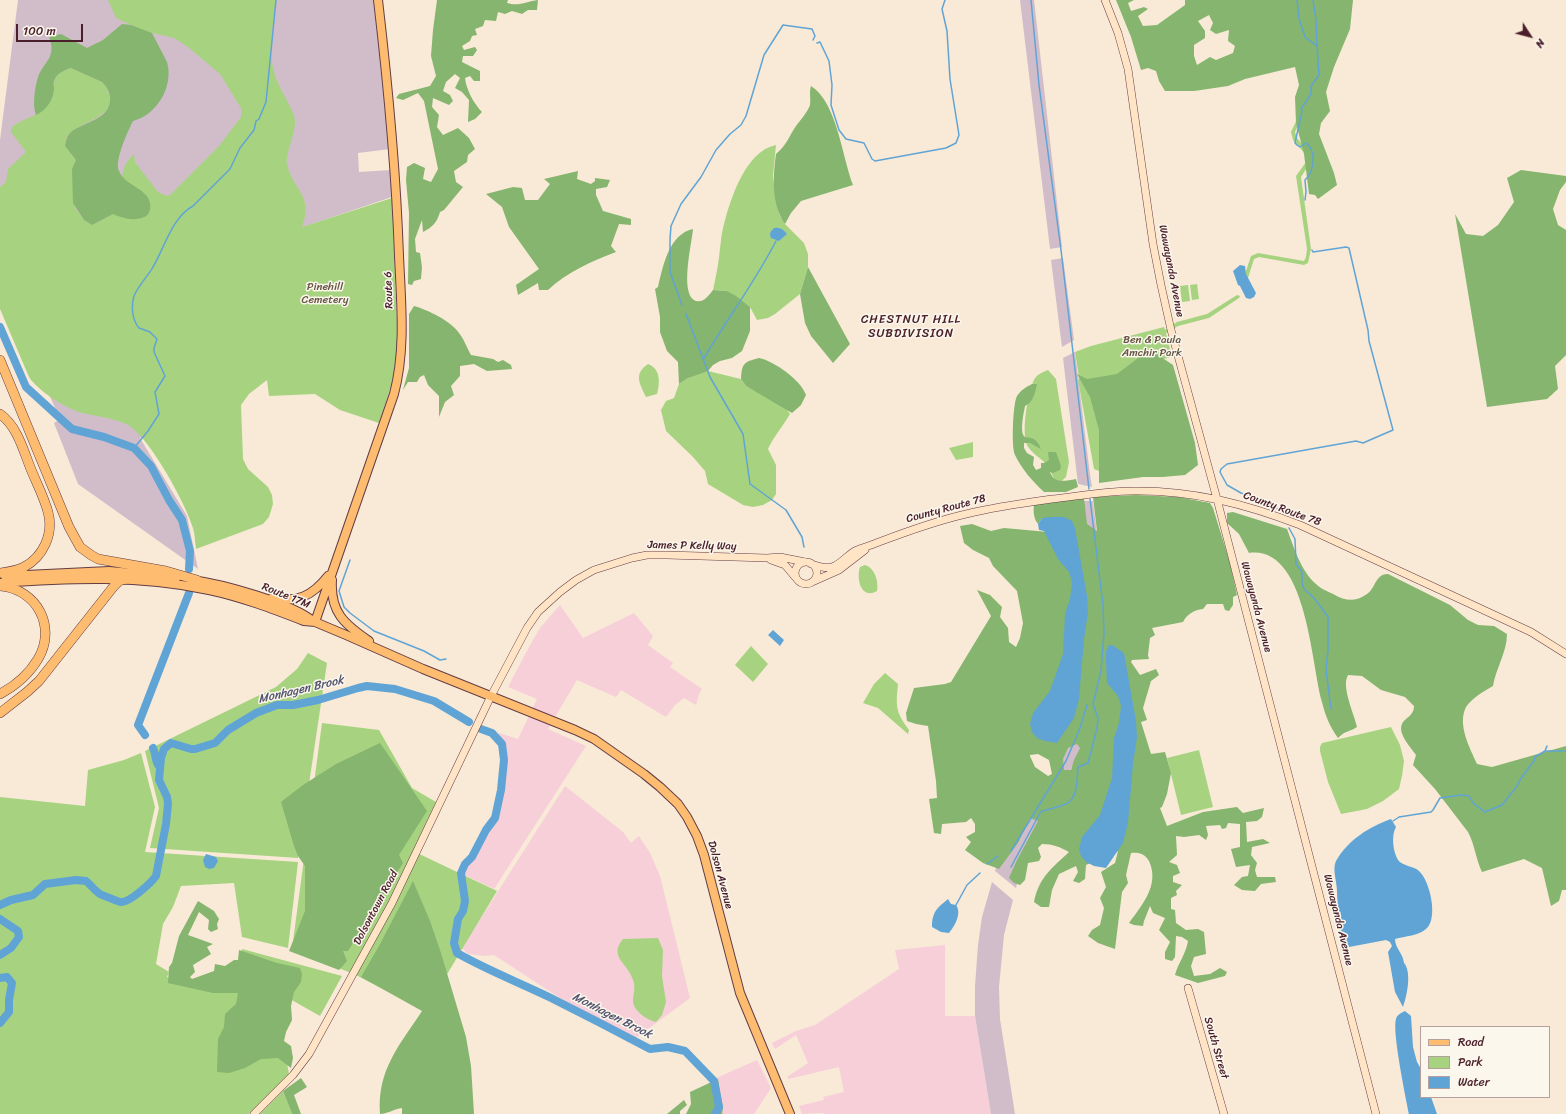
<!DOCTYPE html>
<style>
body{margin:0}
#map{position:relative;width:1566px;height:1114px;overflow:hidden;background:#f8ead7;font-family:Sriracha,sans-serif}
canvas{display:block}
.legend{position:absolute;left:1420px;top:1026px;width:130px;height:72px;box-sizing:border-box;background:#fbf7ec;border:1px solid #b4a19f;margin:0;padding:5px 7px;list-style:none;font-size:12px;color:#4a1f2b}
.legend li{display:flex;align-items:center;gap:8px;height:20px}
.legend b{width:20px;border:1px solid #b4a19f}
.north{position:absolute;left:1510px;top:16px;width:40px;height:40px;-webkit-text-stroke:3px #fbf7ec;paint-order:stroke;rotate:126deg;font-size:11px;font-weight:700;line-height:16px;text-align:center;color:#4a1f2b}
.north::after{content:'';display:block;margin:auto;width:14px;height:18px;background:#4a1f2b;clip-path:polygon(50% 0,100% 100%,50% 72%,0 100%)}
.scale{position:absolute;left:16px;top:24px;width:67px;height:18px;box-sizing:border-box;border:2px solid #4a1f2b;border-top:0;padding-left:5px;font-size:12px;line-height:14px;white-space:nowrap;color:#4a1f2b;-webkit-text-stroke:3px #fbf7ec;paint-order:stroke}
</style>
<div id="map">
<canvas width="1566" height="1114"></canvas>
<ul class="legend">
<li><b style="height:5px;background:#febc70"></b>Road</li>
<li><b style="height:11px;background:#a7d380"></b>Park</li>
<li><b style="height:11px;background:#60a4d5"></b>Water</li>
</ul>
<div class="north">N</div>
<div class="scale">100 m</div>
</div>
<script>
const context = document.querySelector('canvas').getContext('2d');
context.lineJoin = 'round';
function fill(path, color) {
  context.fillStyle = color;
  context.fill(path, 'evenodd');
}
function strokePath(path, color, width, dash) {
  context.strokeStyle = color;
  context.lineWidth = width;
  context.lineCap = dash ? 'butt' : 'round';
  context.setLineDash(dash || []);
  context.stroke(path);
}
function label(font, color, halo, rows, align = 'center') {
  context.font = font + ' Sriracha,sans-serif';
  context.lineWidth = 3;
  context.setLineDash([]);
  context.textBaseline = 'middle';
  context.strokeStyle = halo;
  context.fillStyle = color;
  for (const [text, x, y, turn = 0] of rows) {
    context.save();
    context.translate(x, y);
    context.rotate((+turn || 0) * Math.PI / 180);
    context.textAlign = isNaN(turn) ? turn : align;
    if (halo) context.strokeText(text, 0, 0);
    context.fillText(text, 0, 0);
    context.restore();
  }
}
fill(new Path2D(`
 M560 605 583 638 634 613 653 636 648 645 673 663 670 667 702 689 699 694 696 705 684 698 675 705 666 717 621 690 616 697 577 680 548 729 586 746 494 889 461 873 497 813 501 790 504 760 502 744 498 739 499 733 518 739 537 699 508 687 529 647 540 628Z
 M565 786 623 832 631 843 639 836 650 853 660 876 690 998 629 1043 494 955 484 956 468 954 462 948Z
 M945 945V1016H975L991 1114H824L823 1113 802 1114 799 1106 824 1100 823 1097 844 1092 839 1067 788 1079 787 1077 808 1063 796 1035 775 1049 772 1043 796 1031 815 1025 899 969 895 950Z
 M757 1060 771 1088 754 1114H714L719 1105 714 1079Z`), '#f6cfd8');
fill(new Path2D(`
 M18 0H374L390 149 358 153 359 172 391 170 392 197 303 227 247 235 213 441 140 438 187 516 198 569 78 484 54 423 60 419 0 285V140Z
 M1020 0H1034L1062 247 1050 249Z
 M1063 258 1074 340 1062 347 1051 260Z
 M1075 352 1090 475 1092 487 1078 484 1063 358Z
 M1079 501H1093L1104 592 1097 702 1076 759 1021 865 1016 888 995 871 1000 856 1051 775 1067 745Z
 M992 882 1013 900 1004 935 999 987 1000 1019 1015 1114H991L975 1016V986L978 945 982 917Z`), '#d1bdca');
fill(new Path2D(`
 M108 0H276C273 26 267 53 276 78 280 90 294 110 295 120 296 133 285 154 287 164 293 191 314 195 302 227L392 198 398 349 392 383 379 423 340 410 315 394 269 396 267 380 249 394 241 405 243 459 248 469 268 487 272 495 273 504 269 517 263 524 196 549C195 542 195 535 193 528 186 504 148 434 126 424 113 418 96 416 82 413 65 408 38 391 29 377L0 309V187L6 182 8 169 26 152 11 132V128C23 117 41 117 50 102 60 86 44 77 71 68L102 82C110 90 111 99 108 109 97 121 77 124 67 136 66 139 65 143 65 146L76 160 75 208 84 220 92 225 116 212C117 206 120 200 121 194 123 176 120 167 134 154L135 162 138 166 158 192 167 196 170 195 219 146 241 117V108L220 74 188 47 174 38 144 31 116 18Z
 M1299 0H1303L1307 82 1304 114 1295 132 1297 138 1311 155 1310 163 1301 177 1311 249 1308 263 1304 265 1259 257 1254 259 1247 281 1244 283 1243 280 1251 256 1258 253 1304 261 1306 257 1307 249 1296 176 1306 162 1307 156 1293 140 1291 132 1300 113 1304 75Z
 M776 145 773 176 776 203 780 216 785 224 804 243 808 254V267L800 294 775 314 768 318 757 320 750 307 727 291 713 290C716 276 719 262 720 248 721 243 721 237 722 233 728 205 744 151 776 145Z
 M1197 284 1199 299 1192 300 1190 285Z
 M1188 285 1190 301 1182 302 1180 286Z
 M1237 295 1240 296 1239 298 1209 318 1178 326 1166 333 1172 357 1142 364 1099 471 1094 469 1078 380 1080 377H1079L1075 352 1091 346 1164 327 1165 330 1177 322 1207 314Z
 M648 364C661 369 660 383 657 394L646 397C640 384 633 374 648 364Z
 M1048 370 1056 379 1069 462 1066 477 1058 484C1053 478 1051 471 1047 465 1041 458 1031 453 1027 445 1021 432 1028 390 1035 378 1038 374 1043 372 1048 370Z
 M708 371 741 379 746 386 786 408 790 414C783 426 774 436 768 449L776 465V494L772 500 763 505 753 507 743 505 708 484 705 471 693 457 666 431 661 410 666 401 674 398 679 384 694 374Z
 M973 442V457L956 460 949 448Z
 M865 565C875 568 879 582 877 591 861 600 856 579 860 567Z
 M751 646 768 664 753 682 735 665Z
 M308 653 327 663 298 858 150 848 159 808 145 751 276 687 297 669Z
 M885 673 898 684C896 706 895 711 909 730L908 734 878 708 863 703 874 684Z
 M322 723 379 730 412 788 436 802 413 851 497 891 425 1011 356 975 292 949Z
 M1391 727 1400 745 1404 761 1402 776 1399 789 1383 801 1367 809 1341 814 1328 782 1320 751V747L1322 743Z
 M1199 750 1213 807 1181 815 1167 758Z
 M141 753 155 807 145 852 298 862 288 948 242 937 234 883 181 886 173 907 163 924 156 964 169 972 167 977 186 984 235 986 242 949 342 976 320 1016 251 977 283 1042 289 1074 249 1114H0V797L85 806 88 770 124 760Z
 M658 938 663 950 662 976 666 1002 662 1015 656 1022C647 1020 634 1011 633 1002 633 994 636 987 633 980 628 963 608 957 623 939Z
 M283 1091 292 1114H260Z`), '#a7d380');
fill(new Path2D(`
 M437 0H508L507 3C519 7 527 1 538 0L537 10H528L522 14 512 11 505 14 498 12 496 21 485 20 483 26 475 29 477 35 472 36 470 41 462 46 464 50 475 47 477 50 473 56H463L462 62 480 71V81H474L470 76 465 78C466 89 474 104 482 112L475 119 468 122 469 100 462 92 455 88 460 78 455 74 446 82 443 91 450 95 453 101 449 105 433 98 432 107 439 115 437 127 443 135 458 128 469 138 475 149 468 155 467 162 454 171 456 182 463 187 444 210 440 212C437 222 433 227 423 232L422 220 415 239 416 252 420 253 422 267 421 279 414 281 412 285 408 284 409 213 406 180 407 167 414 163 425 168 423 179 431 182 438 169 424 101 418 93 403 100 396 98 399 94 430 86 436 76 431 56 433 30Z
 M1116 0H1134L1128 3 1131 11 1144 7 1148 9 1138 16 1143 26 1157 25 1185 5V0H1353L1350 29 1334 67 1326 92 1330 111 1321 123 1319 134 1334 173 1337 185 1318 199 1315 195 1309 194 1304 154 1296 123 1295 97 1299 85 1295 67 1245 79 1228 86 1194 91H1165L1159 81 1156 71 1148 68 1141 70 1131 37ZM1209 15 1213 23 1210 30 1216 34 1229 30 1228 41 1235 46 1233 53 1216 60 1210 57 1197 65 1194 56V45L1205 38V31L1198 21Z
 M122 24 131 25 152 33 167 62C174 86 157 115 133 121 128 131 114 161 119 171 125 187 154 189 150 210 148 217 143 218 136 219 128 220 120 217 113 214L92 225 84 220 73 203 72 169 76 160 65 146C66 140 67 136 71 132 85 121 110 120 110 99 110 92 107 87 102 82L71 68C64 70 56 74 54 81 53 84 54 87 54 90 53 101 45 111 36 115 32 105 35 87 38 77 44 61 57 58 49 37L61 34 87 48 103 40Z
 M811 86C837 102 842 157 853 185L801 201 791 213 785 224C771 204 773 177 776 154 787 145 789 136 796 126 801 119 807 113 810 105 811 99 809 92 811 86Z
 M1521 170 1566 176V182L1560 190 1553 209 1558 225 1566 230V355L1555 366 1558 389 1547 399 1487 407 1455 214 1466 234 1483 236 1498 225 1514 202 1507 178Z
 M578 171 577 179 591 184 595 181V178L610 180 607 187 596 189V195L603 211 631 219V225L619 224 611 246 616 252C592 261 567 272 548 290H539L538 283 518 295 516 285 539 269 509 227 502 207 486 194 513 187 522 188 525 200H538L550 184 544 179Z
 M693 229C692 243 679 295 696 301 704 303 709 295 713 290L727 291 736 296 750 307V331L742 351 732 358 720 361 713 365 708 371 688 378 679 384 678 362 667 351 660 332V317L655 289 658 287C663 266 669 234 693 229Z
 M808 267 850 344 833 363 811 336 805 323 800 294Z
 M414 306C428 310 451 321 459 333 464 339 467 348 471 355L493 359 498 362 503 360 511 365 512 369 487 371 474 364 460 366V376L451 386 454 395 445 402 439 417V396L428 385 424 375 420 377 417 382H408L403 390 409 368V314Z
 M1155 353 1173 365 1195 443 1198 465 1185 475 1162 477H1143L1099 483V430L1090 397 1077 374 1087 379 1117 374 1142 355Z
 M759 358C774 361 801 380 806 395L801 405 792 413 746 386 741 379C742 364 743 362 759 358Z
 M1032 384H1037C1035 392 1034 402 1025 406 1024 412 1019 433 1025 437 1027 438 1029 437 1031 438 1037 440 1039 444 1041 449L1030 443H1024V448L1027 453 1034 457 1033 465 1036 470 1041 468V463H1044L1049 460 1048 452H1056L1061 466 1060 470 1053 473 1050 472C1054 484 1065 481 1076 479L1078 487 1066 492H1044C1033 482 1021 468 1015 455 1011 447 1013 403 1017 396 1021 390 1026 387 1032 384Z
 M1136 495 1178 497 1210 503 1213 508 1230 563 1237 595 1233 597V605L1229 611 1225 610 1223 604H1207L1203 609C1194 610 1187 614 1183 622L1152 628 1155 635 1150 638 1148 655 1149 659 1132 660 1131 662 1140 675 1156 669 1159 675 1151 681 1143 708 1147 720 1141 722 1151 754 1165 752 1171 773 1167 794 1162 807 1160 808 1167 826 1203 812 1237 807 1243 813 1264 808 1262 817 1257 821 1246 822 1247 842 1263 839 1270 843 1252 847 1251 855 1257 863 1255 870 1257 877H1275L1276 882 1261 884 1255 891 1242 890 1234 885 1242 877 1248 876 1250 865 1236 867 1231 849 1240 847V824L1228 823 1226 828 1222 829 1220 825 1206 826 1208 835 1206 840 1199 835 1184 837 1176 836 1177 855 1169 862 1177 865 1180 873 1173 876V882L1182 885 1176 891 1177 895 1171 898V909L1175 910 1176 923 1186 930 1198 929 1204 932 1206 954 1194 957 1191 966 1194 976 1210 974 1220 968 1227 972 1225 976 1198 983 1175 975C1178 963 1186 954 1188 941L1182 937 1176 936 1175 957 1172 961 1165 959V952L1170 942 1159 930 1165 918 1153 913 1150 906 1144 921 1143 926 1134 925 1129 923C1142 905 1160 885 1149 861 1145 854 1139 852 1131 853L1126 875 1128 883 1122 892 1115 949 1098 943 1088 936 1092 930 1100 925 1104 908 1100 898 1106 887 1101 872 1115 863 1118 851 1086 865 1085 879 1079 883 1073 881 1078 872 1076 866 1059 874 1052 890 1049 907H1041L1034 902C1039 877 1052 868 1069 852 1060 847 1053 844 1042 844L1038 848 1041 857 1039 861 1028 863 1025 880 1020 885 1014 883 1009 878 1017 860 1038 821 1030 818 1018 843 999 869 983 863 965 850 971 842 966 837 975 832V824L971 818 966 822 942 824 941 834 934 833 929 799 937 798 936 781 928 726 916 724 907 721 906 713 914 688 945 684 951 682 991 616 977 590 990 595 1002 607 1000 617 1008 628 1009 642 1016 647 1020 638 1023 623 1017 591 993 566 989 558 973 550 964 543 960 526 972 524 991 531 1004 528 1048 532 1042 518 1038 524C1034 519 1033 512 1034 505L1084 498 1087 524 1097 531 1093 497ZM1077 744 1080 748 1074 760 1071 770H1064L1063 759 1068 748ZM1038 754 1049 760 1052 774 1048 776 1035 767 1030 756V755Z
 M1233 512 1287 529C1294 548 1301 571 1316 584 1321 589 1329 592 1335 595 1345 601 1356 602 1367 594 1376 588 1375 574 1388 574L1450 605 1468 620 1478 625 1494 626 1507 634C1507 652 1496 668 1493 686 1484 691 1472 698 1466 707 1457 725 1470 748 1477 764L1492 767 1566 746V890H1562L1559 901 1551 906 1542 868 1524 859 1482 872C1476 860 1475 845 1468 832L1435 789 1413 765 1416 755C1409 745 1393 729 1406 719 1411 715 1414 712 1414 706L1405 697 1381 690 1362 676 1348 675C1341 687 1354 713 1357 727 1350 732 1346 730 1338 738 1330 727 1325 715 1322 702 1311 664 1307 545 1249 553L1239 534 1227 523V513Z
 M380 743 427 811 399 855 403 863 348 951H343L347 961 339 970 289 951 305 911V866L298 856 294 846 281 802 303 785 336 764Z
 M413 881 430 921 441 953 466 1037 471 1066 474 1114H402V1108C395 1109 386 1114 380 1114 377 1070 399 1046 422 1011L361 977 379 946Z
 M198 901 214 911 219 919 217 924 218 929 211 932 208 929 209 920 199 912 188 935 213 944 207 947 211 954 193 965 195 972 190 977 192 979 214 971 215 964 225 966 234 960H238L239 950 277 963 300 968 302 974 301 982 294 992 291 1006 292 1020 286 1032 284 1041 291 1046 293 1058 291 1068 278 1058 261 1059 245 1068 229 1073 217 1072 218 1039 224 1027 225 1014 236 1004 238 993H213L168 983 169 967 172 963 179 936Z
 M301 1078 307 1087 294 1095 301 1114H292L283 1091Z
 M718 1079 723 1108 722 1114H686L691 1104 690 1092Z
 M684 1100 687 1105 680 1111V1114H667Z`), '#85b56e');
fill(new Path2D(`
 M774 228C780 227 783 229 787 234L779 241 771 238C769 234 770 232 774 228Z
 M1240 265 1245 266 1246 274 1256 293 1254 297 1250 299 1246 298 1240 286 1238 285 1233 271Z
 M1050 517H1064L1072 521 1075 528 1087 596 1088 612 1084 639 1079 699 1074 718 1057 743 1045 741 1037 738 1032 732 1030 724 1033 713 1050 691 1063 654 1065 614 1070 599 1072 582 1069 572 1058 559 1044 531 1039 530 1038 524 1042 518Z
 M773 630 784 640 780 646 768 635Z
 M1109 645H1112L1124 653 1136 721 1137 737 1133 764 1128 823 1123 843 1106 868 1094 866 1086 862 1081 856 1079 849 1082 837 1100 815 1112 778 1114 738 1119 723 1121 706 1118 696 1107 683 1106 662V651Z
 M1391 819 1396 827C1391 835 1393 852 1398 860 1402 866 1414 866 1419 871 1430 881 1438 917 1427 928 1419 936 1405 936 1395 939 1395 948 1403 953 1404 963 1412 972 1407 996 1403 1007L1395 992 1388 952 1392 946 1390 942 1386 940 1349 947C1345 944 1346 943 1344 939 1336 922 1338 909 1337 891 1337 882 1332 869 1336 861 1348 840 1369 827 1391 819Z
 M206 854 216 857 218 861 214 868 209 869 205 867 203 860Z
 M948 899 951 904 956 905C962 913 955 926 949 933L941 932 932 927C932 912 937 908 948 899Z
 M1405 1011 1411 1016 1413 1047 1417 1062 1421 1069V1097H1431L1437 1114H1409C1406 1098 1392 1032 1396 1019 1397 1015 1401 1013 1405 1011Z`), '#60a4d5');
strokePath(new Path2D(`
 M1031 0 1039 85 1061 250 1089 489
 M1297 0 1299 19 1305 37 1317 46 1319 75 1311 86V94L1301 109 1302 111 1295 143 1297 145 1300 147 1306 143C1317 151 1314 172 1305 180L1306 192 1305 200
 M1313 0 1316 20 1317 46
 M817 43 820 42 829 61 832 85 831 105 839 130 846 139 864 143 872 159 875 161 946 148 956 143 959 135 950 79 947 31 942 9 945 0
 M682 305 670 272V239L671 226 681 204 701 177 716 150 730 134 741 125 746 116 764 55 783 25 812 29 815 36 813 40
 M686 314 710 377 743 434 750 484 786 510 802 537 804 547
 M704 358C727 319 755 282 776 241
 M134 448 148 431 159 414 155 392 165 376 154 352V348L157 339 150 332 139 328C132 320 131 306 134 296 138 286 148 276 153 267 164 249 172 217 193 206L230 169 240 148 254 130 256 121 259 119 266 102 276 0
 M1289 514 1250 496 1241 493 1227 485 1220 472 1221 469 1227 464 1356 441 1363 443 1393 430 1369 341 1368 330 1349 248 1346 247 1313 252 1312 250
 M1289 528 1295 539 1296 564 1302 572V583L1304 589 1314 598 1328 617V649L1326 670 1331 709
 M350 560 339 591 344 607 350 613 374 631 424 651 440 660 446 659
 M1545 751H1566
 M1393 821 1399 817 1431 812 1433 810 1440 798 1461 795 1469 796 1473 803 1485 812 1502 805 1517 786 1521 778 1534 761 1535 757 1545 751 1547 746
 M1011 851 1066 761 1080 728 1087 705
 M987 864 998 856
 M1011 867 1040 813 1042 811C1047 810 1066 805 1069 802 1078 795 1077 777 1078 767L1088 763 1097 728 1098 718 1093 704 1101 671 1104 633 1103 605 1090 499
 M956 905 967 885 980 873`), '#60a4d5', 1.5);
strokePath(new Path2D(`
 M0 327 26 387 72 429 104 437 134 448 151 466 169 500 182 520 190 551 189 569
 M481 729 492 733 502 744 504 760 501 790 495 818 486 830 472 857 465 864 461 873 465 901 463 911 458 919 454 943 457 953C487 970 518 982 549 997 583 1014 616 1031 650 1049L668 1047 685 1051 714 1081 719 1107 715 1114
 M145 735 138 725 189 593
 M153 748C156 754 155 760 158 765
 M0 905 11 900 33 895 45 884 76 880 86 881C91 885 95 891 100 894 102 895 119 902 121 902 129 903 151 883 156 876L166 824 168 804 167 797 159 780 161 758 164 749 171 743 191 749H195L215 743 228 730 256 713 277 705H293L318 700 358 688 367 686 395 689 434 701 469 722
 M0 919 18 931 19 937 11 948 0 955
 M0 978 7 977 12 983 9 1000V1012L0 1023`), '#60a4d5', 8);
const secondary = new Path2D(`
 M1105 0 1118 33 1128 69 1153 244 1161 285 1171 330 1217 499 1376 1114
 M771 560 785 565 795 577
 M795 573a11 11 0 1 1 22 0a11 11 0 1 1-22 0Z
 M811 564C818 566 825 569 832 567 840 565 848 554 857 550 864 547 872 545 879 542 908 531 936 521 966 514 994 507 1023 503 1052 499 1079 496 1106 491 1133 491 1192 490 1246 504 1300 525L1531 632 1566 654
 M812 582 839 570 865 550
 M1188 988 1224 1114
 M254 1114 293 1075 309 1054 392 903 491 696 527 628 538 612 560 592 576 580 594 570 632 558 647 555H667L767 558 780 557 805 562`);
const primary = new Path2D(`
 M5 576 109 571 177 577
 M192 580C222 584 292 603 314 622
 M332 580C330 612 344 624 369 641
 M0 583C70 578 140 575 209 590 242 597 273 609 304 621L315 622 346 635 423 669 575 730 594 739 644 774 660 787 678 804 687 817 697 836 704 855 740 993 790 1114
 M273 597C297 604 313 595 328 576
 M315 622 394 394C406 349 401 302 399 256 396 170 388 85 378 0`);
const highway = new Path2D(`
 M0 360 69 527 80 547 91 555 98 559 166 571 197 580
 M0 414C17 426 23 449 30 467 36 482 44 497 48 512 54 534 43 557 24 567 16 571 8 572 0 573
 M0 586C37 589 57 627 38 659 29 674 15 686 0 694
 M0 713 27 692 39 681 114 586 119 581 126 579`);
strokePath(secondary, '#643d45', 8);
strokePath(primary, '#643d45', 10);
strokePath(highway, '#643d45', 10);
strokePath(secondary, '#ffe4c6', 7);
strokePath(primary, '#febc70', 8);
strokePath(highway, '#febc70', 9);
label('11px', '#4a1f2b', '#fbf7ec', [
 ["Wawayanda Avenue",1171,271,79],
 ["Route 6",389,290,-92],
 ["County Route 78",946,509,-15],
 ["County Route 78",1282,509,20],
 ["James P Kelly Way",692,546,1],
 ["Route 17M",286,596,22],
 ["Wawayanda Avenue",1256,607,75],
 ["Dolson Avenue",720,875,75],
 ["Dolsontown Road",376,908,-62],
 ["Wawayanda Avenue",1338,920,76],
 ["South Street",1216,1048,74]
]);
label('11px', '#654', '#fbf7ec', [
 ["Pinehill",325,287],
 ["Cemetery",325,300],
 ["Ben & Paula",1152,340],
 ["Amchir Park",1152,353]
]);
context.letterSpacing = '1px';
label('12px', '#4a1f2b', '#fbf7ec', [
 ["CHESTNUT HILL",911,320],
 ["SUBDIVISION",911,334]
]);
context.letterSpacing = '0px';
label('italic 12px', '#53546f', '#fbf7ec', [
 ["Monhagen Brook",301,690,-13],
 ["Monhagen Brook",612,1016,27]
]);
</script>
